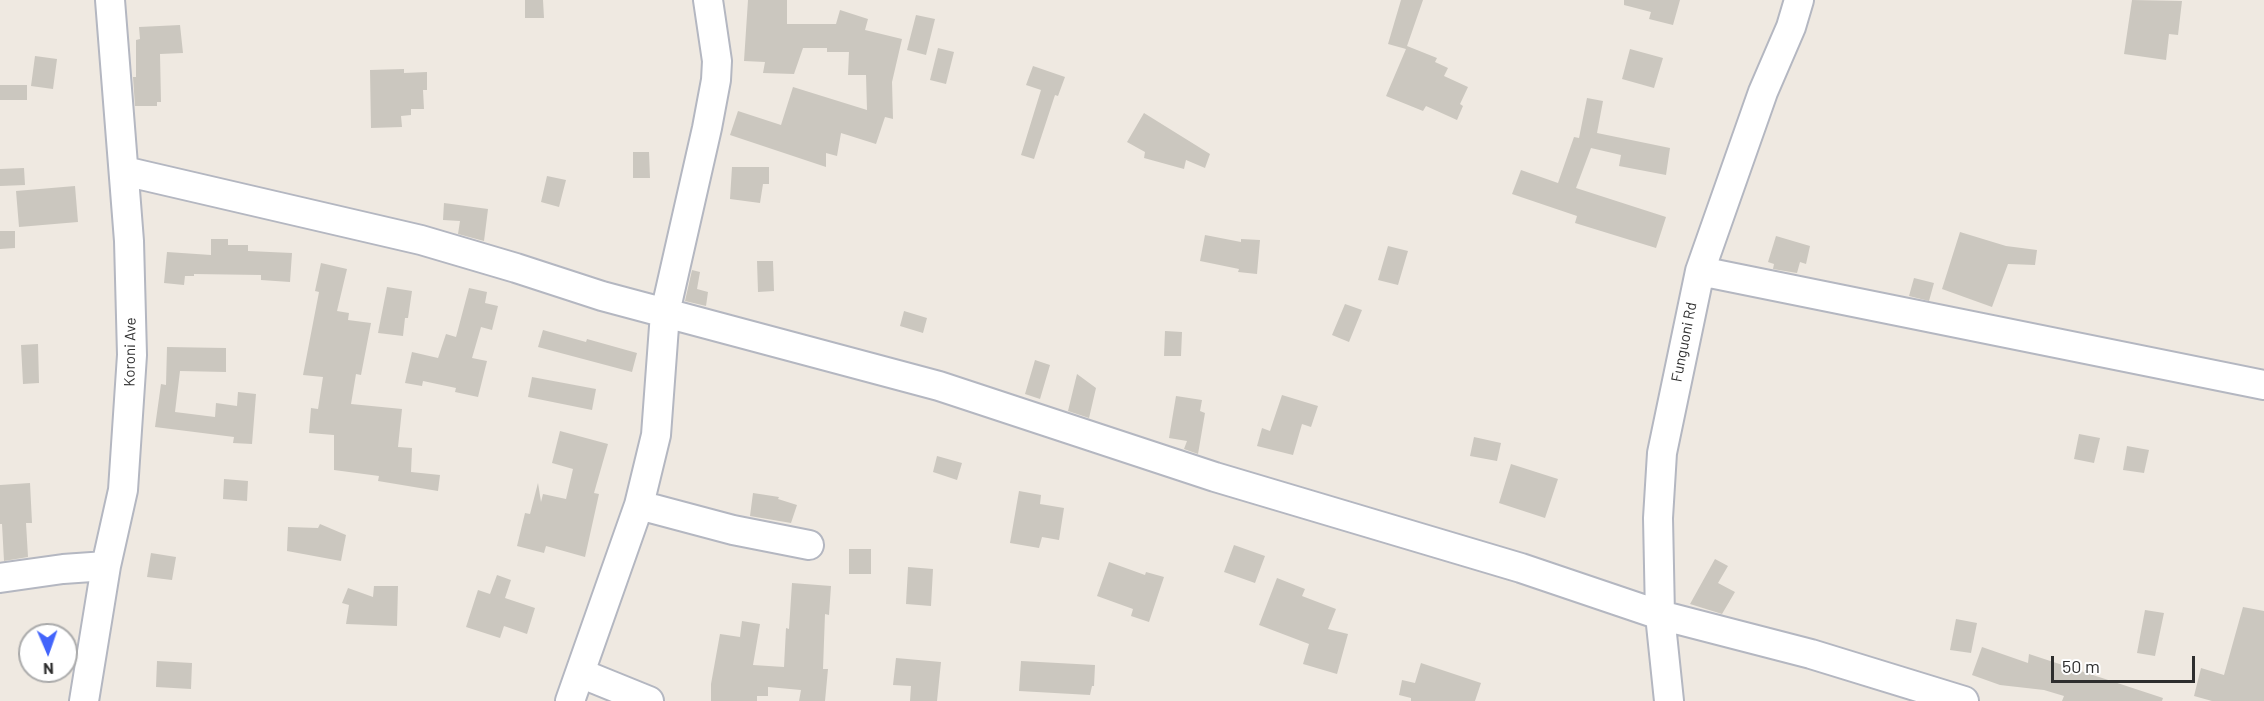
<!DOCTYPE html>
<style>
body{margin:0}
#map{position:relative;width:2264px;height:701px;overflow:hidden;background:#efe9e1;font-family:Barlow,sans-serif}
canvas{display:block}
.north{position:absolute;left:18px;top:623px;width:60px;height:60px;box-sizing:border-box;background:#fff;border:2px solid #ababab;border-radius:50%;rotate:178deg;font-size:16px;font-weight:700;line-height:24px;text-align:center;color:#2e2e2e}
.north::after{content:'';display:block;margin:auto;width:21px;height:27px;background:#4264fb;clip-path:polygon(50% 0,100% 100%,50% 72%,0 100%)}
.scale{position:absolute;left:2051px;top:656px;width:144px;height:27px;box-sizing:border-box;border:3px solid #2e2e2e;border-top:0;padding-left:8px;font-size:18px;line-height:21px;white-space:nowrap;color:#2e2e2e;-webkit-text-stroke:4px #fff;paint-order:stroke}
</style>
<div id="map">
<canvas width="2264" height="701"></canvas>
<div class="north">N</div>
<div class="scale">50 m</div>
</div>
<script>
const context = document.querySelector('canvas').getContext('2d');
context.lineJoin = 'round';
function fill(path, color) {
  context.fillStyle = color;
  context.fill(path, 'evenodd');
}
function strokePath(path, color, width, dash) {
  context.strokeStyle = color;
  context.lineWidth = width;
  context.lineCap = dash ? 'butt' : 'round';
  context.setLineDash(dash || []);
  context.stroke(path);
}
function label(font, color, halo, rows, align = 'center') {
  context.font = font + ' Barlow,sans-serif';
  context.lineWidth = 6;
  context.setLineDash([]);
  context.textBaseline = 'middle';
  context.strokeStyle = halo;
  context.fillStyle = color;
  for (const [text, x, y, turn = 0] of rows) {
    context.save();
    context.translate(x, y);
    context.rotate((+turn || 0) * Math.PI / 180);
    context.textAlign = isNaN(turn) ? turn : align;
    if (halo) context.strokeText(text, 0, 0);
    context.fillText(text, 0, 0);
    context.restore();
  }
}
fill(new Path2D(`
 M525 0H543L544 18H525Z
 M748 0H787V24H836L840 10 868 19 865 30 902 39 892 82 893 119 885 117 876 144 841 133 837 156 826 153V167L730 135 738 111 781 125 793 87 867 110 866 75H848L849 52H827V48H803L794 74 763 73 765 62 744 61Z
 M1401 0H1423L1407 46 1437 58 1435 62 1448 68 1444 76 1468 87 1460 104 1463 106 1457 120 1426 106 1423 111 1386 96 1406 49 1388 44Z
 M1624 0H1680L1673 25 1649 19 1651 12 1624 5Z
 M2132 0 2182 1 2178 35 2169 34 2166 60 2124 54Z
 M916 15 935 19 926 55 907 50Z
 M180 25 183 53 160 54 161 102H157V106H135L133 77H136V40L140 39 139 27Z
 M938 48 954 52 946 84 930 80Z
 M1630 49 1663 58 1654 88 1622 79Z
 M35 56 57 59 53 89 31 86Z
 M1033 66 1065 77 1058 96 1055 95 1034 159 1021 155 1041 90 1026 85Z
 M404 69V73L427 72V90H423L424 109H411V115L401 116 402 127 371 128 370 70Z
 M0 85H27V100H0Z
 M1587 98 1603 101 1597 133 1670 148 1666 175 1619 166 1621 155 1591 148 1576 188 1666 217 1656 248 1575 223 1577 216 1512 194 1521 170 1558 183 1574 137 1579 138Z
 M1144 113 1210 154 1205 168 1186 160 1184 169 1144 158 1145 152 1127 142Z
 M633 152H649L650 178H633Z
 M732 167H769V184H763L760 203 730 199Z
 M24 168 25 185 0 186V169Z
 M547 176 566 180 559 207 541 202Z
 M75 186 78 222 19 227 16 191Z
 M444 203 488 209 484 241 458 234 460 221 443 220Z
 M0 231H15V248L0 249Z
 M1960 232 2006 246 2037 250 2035 265 2008 264 1992 307 1942 289Z
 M1205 235 1241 242V239L1260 240 1257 274 1238 272 1239 269 1200 261Z
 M1776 236 1810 246 1806 264 1800 262 1797 273 1773 269 1774 264 1768 262Z
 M211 239H228V245H248V251L292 253 290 282 261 280V275L194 274V276H185L184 285 164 283 167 252 211 255Z
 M1388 246 1408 251 1398 285 1378 280Z
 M757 261H773L774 291 758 292Z
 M321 263 347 269 337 311 349 313 348 320 371 323 361 375 356 374 351 404 402 409 398 447 412 448 411 472 440 475 438 491 378 481 379 476 334 470V435L309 433 311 408 318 409 323 377 303 375 319 292 315 291Z
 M692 270 700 272 697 289 708 292 706 306 685 301Z
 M1914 278 1934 283 1929 301 1909 296Z
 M387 287 412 291 408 318H405L403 336 378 333Z
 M469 288 487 292 485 303 498 306 492 330 481 327 472 358 487 361 478 397 455 392 456 388 423 381 422 386 405 383 412 352 438 358 446 334 456 337Z
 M1345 304 1362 310 1349 342 1332 335Z
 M904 311 927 318 923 333 900 326Z
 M543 330 586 342 587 339 637 353 632 372 538 347Z
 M1165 331 1182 332 1181 356H1164Z
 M38 344 39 383 23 384 21 345Z
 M167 347 226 348V372L180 371 175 412 215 417 216 403 237 406 238 392 256 394 252 444 233 443 234 437 155 427 161 384 166 385Z
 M1035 360 1050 365 1040 399 1025 394Z
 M1077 374 1096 388 1089 418 1068 411Z
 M532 377 596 389 592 410 528 397Z
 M1282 395 1318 406 1311 427 1302 424 1293 455 1257 446 1262 428 1270 431Z
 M1176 396 1202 400 1200 411 1205 413 1198 454 1184 449 1187 441 1169 438Z
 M560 431 608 444 594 493 599 494 585 557 546 546 544 553 517 546 525 513 530 514 538 483 541 502 543 494 566 499 573 469 552 463Z
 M2079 434 2100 438 2094 463 2074 459Z
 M1474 437 1501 443 1497 461 1470 456Z
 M2127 446 2149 450 2144 473 2123 470Z
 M937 456 962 463 957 480 933 472Z
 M1511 464 1558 479 1545 518 1499 503Z
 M224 479 248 481 247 501 223 499Z
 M30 483 32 523H26L28 557 4 561 2 524H0V485Z
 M1019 491 1041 495 1040 504 1064 508 1059 540 1042 537 1039 548 1010 543Z
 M753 493 779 497 778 499 797 505 791 523 750 516Z
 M320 524 346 535 341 561 287 551 288 527 318 528Z
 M1234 545 1265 556 1255 583 1224 572Z
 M849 549H871V574H849Z
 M151 553 176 557 172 580 147 577Z
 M1715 559 1728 566 1718 583 1735 592 1722 614 1690 604Z
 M1109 562 1145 575 1146 572 1164 577 1149 622 1131 616 1133 609 1097 596Z
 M908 567 933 569 931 606 906 604Z
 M497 575 511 580 505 598 535 608 527 634 504 626 500 638 466 627 478 590 490 594Z
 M1277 578 1305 589 1302 596 1336 609 1328 629 1348 634 1337 674 1303 664 1309 644 1259 625Z
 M792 583 831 586 829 615 825 614 823 669H828L825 701H799L801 690 768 687V696H757V701H711V684L720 634 740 637 742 621 760 624 753 665 784 667 786 628 789 629Z
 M374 586H398L397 626 346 624 349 605 342 603 348 588 373 597Z
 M2243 607 2264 611V701H2212L2194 696 2201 668 2224 675Z
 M2145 610 2164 613 2155 656 2137 653Z
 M1956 619 1977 623 1971 653 1950 650Z
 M1982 647 2028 663 2029 654 2163 698 2162 701H2062L2064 696 2044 690 2000 685 1972 675Z
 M896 658 941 662 937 701H910L911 686 893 685Z
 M157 661 192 663 191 689 156 687Z
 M1021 661 1095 665 1094 686H1092L1090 695 1019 691Z
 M1421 663 1481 683 1475 701H1411V698L1399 695 1402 680 1415 683Z`), '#cbc7bf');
const minor = new Path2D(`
 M124 171 421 240 516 268 602 296 939 386 1215 477 1521 568 1660 615 1811 654 1964 701
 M1700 271 2264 385
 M639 505 733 530 809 545
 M0 578 63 569 106 566
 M580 673 649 701
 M84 701 106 566 123 490 132 355 129 241 110 0
 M570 701 639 505 656 435 665 313 707 128 716 80 717 61 708 0
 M1669 701 1660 615 1658 518 1662 453 1700 271 1763 92 1791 27 1799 0`);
strokePath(minor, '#b4b7c1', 32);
strokePath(minor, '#fff', 28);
label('15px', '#2e2e2e', '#fff', [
 ["Funguoni Rd",1684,342,-79],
 ["Koroni Ave",130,352,-89]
]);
</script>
